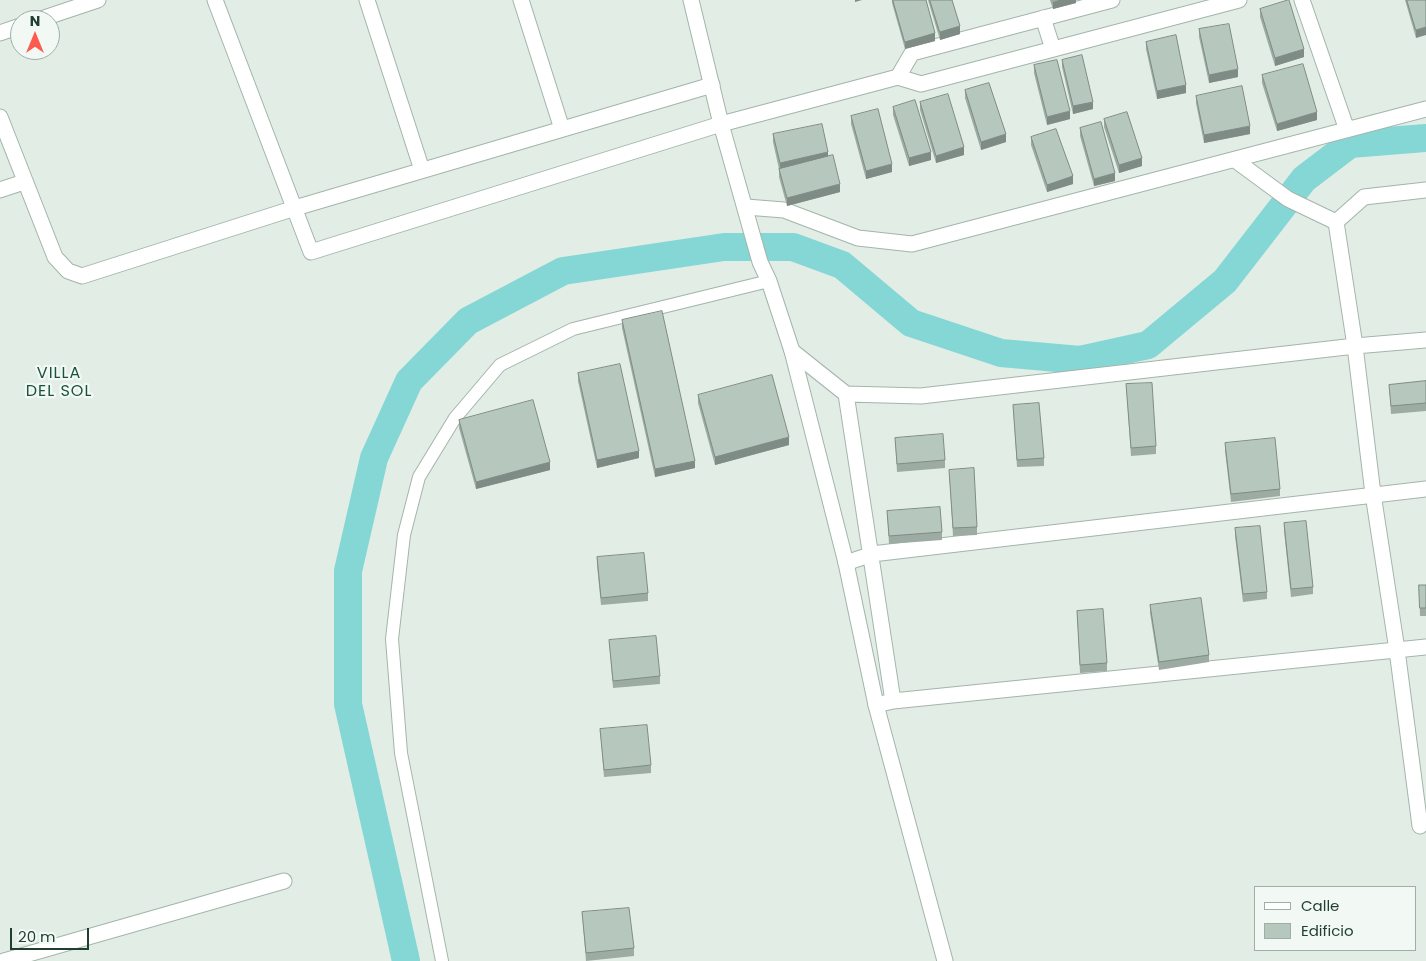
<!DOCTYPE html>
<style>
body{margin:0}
#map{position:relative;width:1426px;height:961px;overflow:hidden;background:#e1ede5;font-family:Poppins,sans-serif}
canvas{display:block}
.legend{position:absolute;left:1254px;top:886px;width:162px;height:65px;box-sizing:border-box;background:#f2f9f4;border:1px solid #9eafa6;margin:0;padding:6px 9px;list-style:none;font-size:15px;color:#203f31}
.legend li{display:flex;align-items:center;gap:10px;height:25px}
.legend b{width:25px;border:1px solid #9eafa6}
.north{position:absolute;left:10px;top:10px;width:50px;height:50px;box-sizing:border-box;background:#f2f9f4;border:1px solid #9eafa6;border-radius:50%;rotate:0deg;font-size:14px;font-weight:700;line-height:20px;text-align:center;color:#203f31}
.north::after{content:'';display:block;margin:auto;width:18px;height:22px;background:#fe5a4d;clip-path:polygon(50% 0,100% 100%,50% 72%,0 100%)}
.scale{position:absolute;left:10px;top:928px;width:79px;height:22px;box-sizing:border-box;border:2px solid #203f31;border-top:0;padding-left:6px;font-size:15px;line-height:18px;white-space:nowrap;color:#203f31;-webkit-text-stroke:4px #f2f9f4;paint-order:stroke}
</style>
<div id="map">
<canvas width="1426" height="961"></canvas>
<ul class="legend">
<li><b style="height:6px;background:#fff"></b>Calle</li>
<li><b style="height:14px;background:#b6c8be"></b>Edificio</li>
</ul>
<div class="north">N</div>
<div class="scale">20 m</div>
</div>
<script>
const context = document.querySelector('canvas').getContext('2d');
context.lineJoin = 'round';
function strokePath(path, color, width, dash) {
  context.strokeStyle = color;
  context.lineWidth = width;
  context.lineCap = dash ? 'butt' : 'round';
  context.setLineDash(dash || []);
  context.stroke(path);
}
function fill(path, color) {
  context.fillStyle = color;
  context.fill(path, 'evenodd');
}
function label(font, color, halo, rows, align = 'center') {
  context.font = font + ' Poppins,sans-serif';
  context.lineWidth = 4.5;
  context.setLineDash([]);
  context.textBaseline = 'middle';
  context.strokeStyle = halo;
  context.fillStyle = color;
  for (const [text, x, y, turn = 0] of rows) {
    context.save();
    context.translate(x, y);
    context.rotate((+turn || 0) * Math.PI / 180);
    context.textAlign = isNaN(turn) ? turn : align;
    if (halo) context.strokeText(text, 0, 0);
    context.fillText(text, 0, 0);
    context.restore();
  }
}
strokePath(new Path2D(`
 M406 961 348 704V571L374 458 409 381 468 321 563 271 724 247H793L842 265 911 323 1001 353 1080 360 1148 345 1225 281 1304 179 1350 144 1426 138`), '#84d7d5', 28);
const service = new Path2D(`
 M442 961 401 753 392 639 404 535 419 477 455 418 500 365 573 329 769 281`);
const minor = new Path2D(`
 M215 0 311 252 721 124 898 77 921 84 1239 0
 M367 0 422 170
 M521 0 562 129
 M1302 0 1347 130
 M1043 18 1053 49
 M38 20 98 0
 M0 33 20 26
 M898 77 912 53 1112 0
 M0 117 55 257 68 271 82 276 295 208 712 85
 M1235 160 1288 199 1336 222
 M0 190 24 182
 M746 207 784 210 858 238 912 244 1426 109
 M792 351 846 394 921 396 1355 346 1426 340
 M846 394 893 701
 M846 563 872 554 1426 489
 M876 705 893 701 1426 647
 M1420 826 1397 650 1373 494 1355 346 1336 222 1364 197 1426 190
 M4 961 284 881`);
const tertiary = new Path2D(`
 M691 0 721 124 760 262 769 281 792 351 846 563 876 705 945 961`);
strokePath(service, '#a3b5ab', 14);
strokePath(minor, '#a3b5ab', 17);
strokePath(tertiary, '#a3b5ab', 17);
strokePath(service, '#fff', 12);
strokePath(minor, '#fff', 15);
strokePath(tertiary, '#fff', 15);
fill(new Path2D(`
 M892 0H926L935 41 905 49 892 3Z
 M928 0H952L960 34 940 40Z
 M1050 0H1076V3L1053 9Z
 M1405 0H1426L1416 38Z
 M1260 9 1304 57 1275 66 1260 17Z
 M1199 29 1238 77 1209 83 1199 37Z
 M1146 42 1186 93 1157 99 1146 49Z
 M1062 60 1093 109 1073 114 1062 67Z
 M1034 65 1070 119 1047 125 1034 73Z
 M1262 75 1317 120 1277 131 1262 83Z
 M965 90 1006 142 981 150 965 98Z
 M1196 96 1250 134 1204 143 1196 103Z
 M920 102 964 155 936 163 920 110Z
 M893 107 931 160 909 166 893 115Z
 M851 116 892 172 866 179 851 124Z
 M1104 119 1142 166 1119 173 1104 127Z
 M1080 128 1115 181 1094 186 1080 136Z
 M773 134 828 156 840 192 787 206 779 177V169L773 142Z
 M1031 137 1073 184 1047 192 1031 145Z
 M622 320 695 468 655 477 622 328Z
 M578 373 639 458 597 468 578 381Z
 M1426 381V411L1391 414 1389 385Z
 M1126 384 1156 446V454L1131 456Z
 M698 395 789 445 715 465 698 403Z
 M1013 405 1044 458V466L1017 467Z
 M459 420 550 470 476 489 459 428Z
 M895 438 945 460V468L897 472Z
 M1225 443 1280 489V496L1231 502 1225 451Z
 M949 470 977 527V535L953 536Z
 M887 511 942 532V540L889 544Z
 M1284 523 1313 587V594L1291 597 1284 531Z
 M1235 528 1267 592V599L1243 602 1235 536Z
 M597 557 648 593V601L601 605 597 565Z
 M1419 585H1426V616H1420Z
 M1150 605 1209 655V662L1159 670 1150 613Z
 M1077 611 1107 663V671L1080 673Z
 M609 640 660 676V684L613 688Z
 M600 729 651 765V773L604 777Z
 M582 912 634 948V956L586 961Z`), '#9daca3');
fill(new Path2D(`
 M855 0H862L855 2Z
 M1059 0H1076V3L1053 9V2Z
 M960 26V34L940 40V32Z
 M1426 27V35L1416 38V30Z
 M935 33V41L905 49V42Z
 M1304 49V57L1275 66V58Z
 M1238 69V77L1209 83V75Z
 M1186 85V93L1157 99V91Z
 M1093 102V109L1073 114V106Z
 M1070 111V119L1047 125V117Z
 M1317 112V120L1277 131V124Z
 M1250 126V134L1204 143V135Z
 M1006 134V142L981 150V142Z
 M964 147V155L936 163V156Z
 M828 152V160L780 170V163Z
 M931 152V160L909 166V158Z
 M1142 158V166L1119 173V165Z
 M892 164V172L866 179V171Z
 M1115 173V181L1094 186V179Z
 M1073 176V184L1047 192V185Z
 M840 184V192L787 206V198Z
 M789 437V445L715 465V457Z
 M639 451V458L597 468V460Z
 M695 461V468L655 477V469Z
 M550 462V470L476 489V482Z`), '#7f8c85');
const building = new Path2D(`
 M893 0H926L935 33 905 42Z
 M930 0H952L960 26 940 32Z
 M1289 0 1304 49 1275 58 1260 9Z
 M1407 0H1426V27L1416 30Z
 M1229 24 1238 69 1209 75 1199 29Z
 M1176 35 1186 85 1157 91 1146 42Z
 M1082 55 1093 102 1073 106 1062 60Z
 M1057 60 1070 111 1047 117 1034 65Z
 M1303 64 1317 112 1277 124 1262 75Z
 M989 83 1006 134 981 142 965 90Z
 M1242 86 1250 126 1204 135 1196 96Z
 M948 94 964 147 936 156 920 102Z
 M915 100 931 152 909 158 893 107Z
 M878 109 892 164 866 171 851 116Z
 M1127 112 1142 158 1119 165 1104 119Z
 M1101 122 1115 173 1094 179 1080 128Z
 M822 124 828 152 780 163 773 134Z
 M1056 129 1073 176 1047 185 1031 137Z
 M833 155 840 184 787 198 779 169Z
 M662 311 695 461 655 469 622 320Z
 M620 364 639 451 597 460 578 373Z
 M772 375 789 437 715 457 698 395Z
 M1426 381V403L1391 406 1389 385Z
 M1152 383 1156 446 1131 448 1126 384Z
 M533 400 550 462 476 482 459 420Z
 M1039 403 1044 458 1017 460 1013 405Z
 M943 434 945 460 897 464 895 438Z
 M1275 438 1280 489 1231 494 1225 443Z
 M974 468 977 527 953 528 949 470Z
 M940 507 942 532 889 536 887 511Z
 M1306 521 1313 587 1291 589 1284 523Z
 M1260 526 1267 592 1243 594 1235 528Z
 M644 553 648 593 601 598 597 557Z
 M1419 585H1426V608H1420Z
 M1201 598 1209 655 1159 662 1150 605Z
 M1103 609 1107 663 1080 665 1077 611Z
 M656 636 660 676 613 681 609 640Z
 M647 725 651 765 604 770 600 729Z
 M629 908 634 948 586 953 582 912Z`);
fill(building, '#b6c8be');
strokePath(building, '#7f8c85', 1);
context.letterSpacing = '1px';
label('16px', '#1a533b', '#f2f9f4', [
 ["VILLA",59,374],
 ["DEL SOL",59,392]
]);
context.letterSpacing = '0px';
</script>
